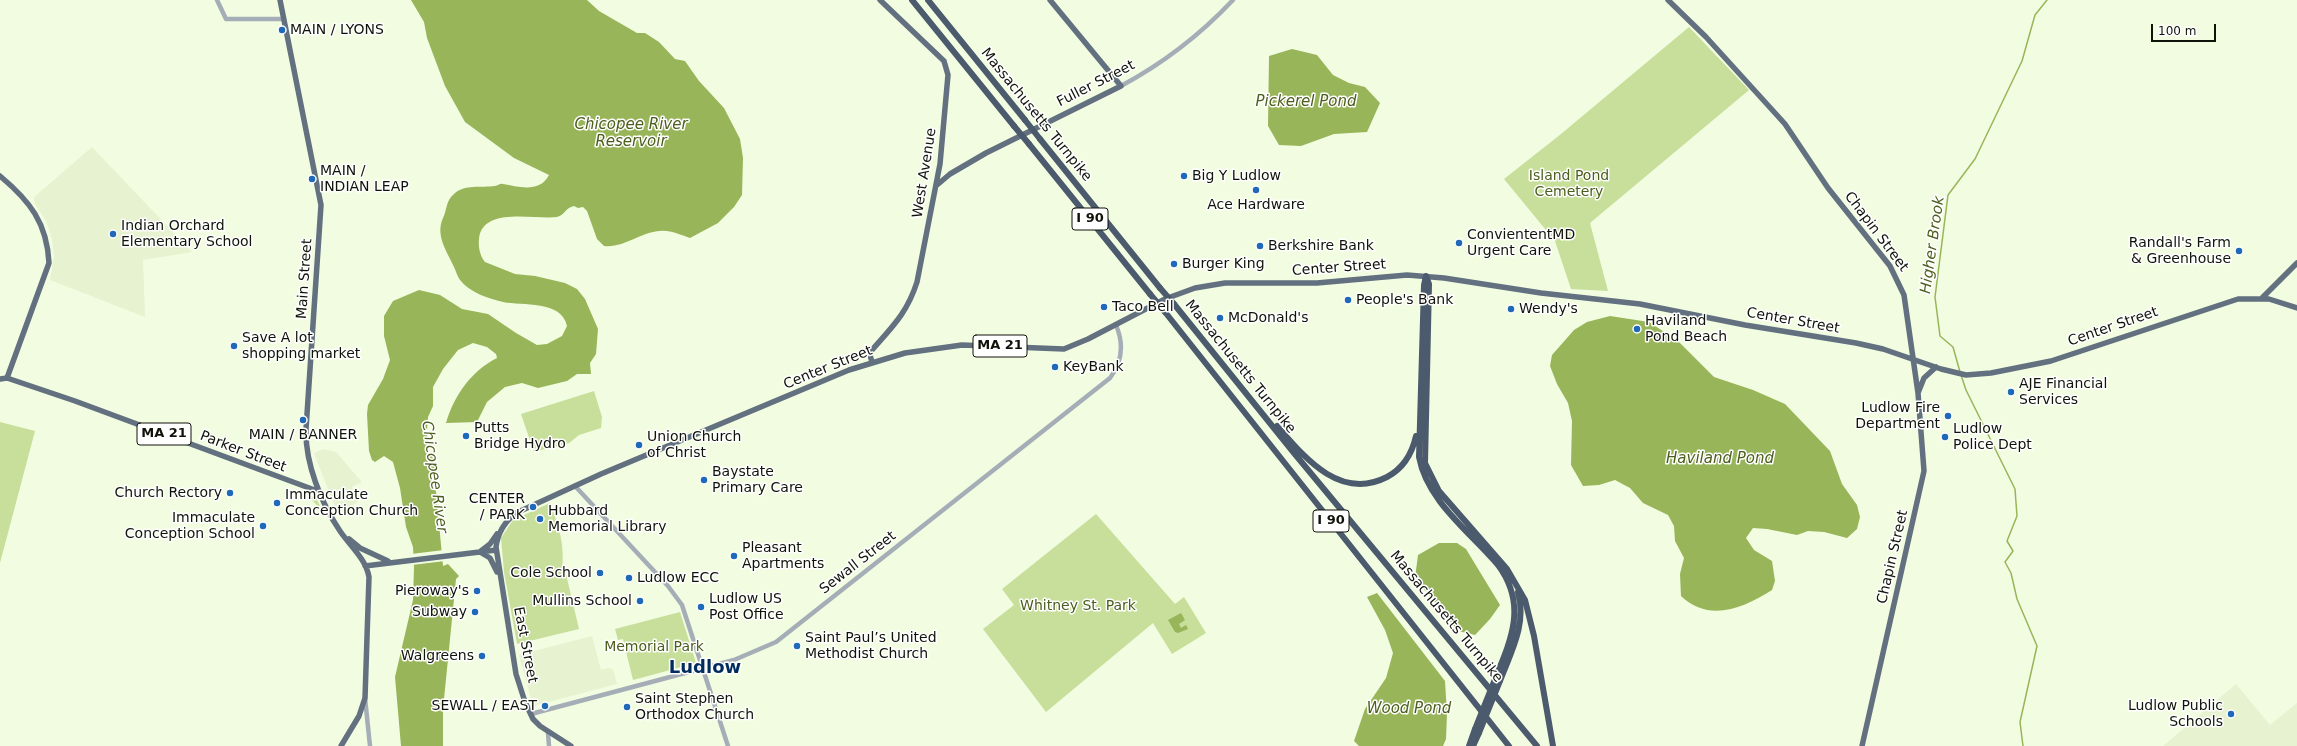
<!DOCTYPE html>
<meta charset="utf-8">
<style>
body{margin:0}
#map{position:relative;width:2297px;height:746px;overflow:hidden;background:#f2fce1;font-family:"DejaVu Sans",sans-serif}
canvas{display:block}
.scale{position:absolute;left:2151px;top:24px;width:65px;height:18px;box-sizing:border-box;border:2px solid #10130a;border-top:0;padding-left:5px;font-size:12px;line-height:14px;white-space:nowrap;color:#10130a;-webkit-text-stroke:3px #fff;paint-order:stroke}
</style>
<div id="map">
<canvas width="2297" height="746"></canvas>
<div class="scale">100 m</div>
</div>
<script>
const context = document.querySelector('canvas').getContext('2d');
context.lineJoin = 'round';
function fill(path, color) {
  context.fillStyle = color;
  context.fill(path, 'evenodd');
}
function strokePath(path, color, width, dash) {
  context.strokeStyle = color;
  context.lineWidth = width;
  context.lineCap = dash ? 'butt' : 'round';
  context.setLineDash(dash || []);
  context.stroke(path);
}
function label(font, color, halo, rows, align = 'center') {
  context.font = font + ' "DejaVu Sans",sans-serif';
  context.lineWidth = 3;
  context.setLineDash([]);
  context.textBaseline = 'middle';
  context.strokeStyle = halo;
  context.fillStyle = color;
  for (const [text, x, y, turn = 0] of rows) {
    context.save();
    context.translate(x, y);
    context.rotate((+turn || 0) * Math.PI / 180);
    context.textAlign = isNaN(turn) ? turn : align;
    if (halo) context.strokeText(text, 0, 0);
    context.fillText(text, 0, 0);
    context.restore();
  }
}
fill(new Path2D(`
 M92 147 192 252 143 260 145 317 50 280 54 257 52 239 46 221 35 204 34 197Z
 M323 449 336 452 362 482 352 487 358 502 338 514 315 456 314 453Z
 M592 636 601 670 609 668 613 670 617 684 533 706 519 655Z
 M2236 684 2270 725 2297 703V746H2163Z`), '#e6f2d0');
fill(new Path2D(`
 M1689 27 1749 90 1590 223 1608 291 1571 289 1555 241 1504 179 1561 134Z
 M594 391 602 417 601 428 579 435 569 443 534 452 521 414Z
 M0 422 35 431 0 563Z
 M307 494 316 498 324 514 308 495Z
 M550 503C559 526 565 545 562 571L565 570 579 629 517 644 504 572 501 538 513 520Z
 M1096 514 1175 604 1184 597 1206 633 1172 654 1153 623 1046 712 983 629 1014 605 1002 589Z
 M680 612 696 663 633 680 623 639 618 640 615 629Z`), '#c7df9a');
fill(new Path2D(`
 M411 0H587L599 11 637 33H645L659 42 675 59 685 61 699 81 724 108 740 139 743 158 742 195 734 207 718 223 690 238C680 235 671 230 660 231 640 232 625 248 604 246L597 239 587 211 583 207 578 208 574 206C565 208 565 215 557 217 535 220 482 206 479 239 478 246 480 257 485 262L515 274 535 276 565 283 577 289 585 299 598 329 596 354 590 363 591 374H577L567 381 538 388 522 383 505 387 487 402 477 422 446 423C454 396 471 371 497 358L496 354 487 347 473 343 458 350 443 369 433 387V406L428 417 427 430 428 450 438 467 435 481 443 566 448 564 459 576 456 579 443 709V746H401L395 677 413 600 414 567 413 547 406 527 400 488 393 462 384 456 375 462 372 460 369 451 367 414 368 405 383 379 390 360 384 336V316L393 301 419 290 440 295 462 309 488 314 516 333 537 345 547 344 562 336 567 326C562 300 522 306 503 302 488 298 470 293 460 280 457 276 456 271 454 267 447 251 435 236 443 218 447 210 446 200 454 194 464 184 482 188 495 186 498 186 500 183 503 184 519 187 540 193 549 175L514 158 465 122 445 86 427 38 424 22Z
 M1292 49 1317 55 1333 75 1349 83 1365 87 1380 103 1367 132 1334 134 1301 146 1279 145 1268 126 1269 56Z
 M1610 316 1649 322 1678 341 1714 377 1753 390 1785 404 1830 451 1842 484 1857 505 1860 517 1857 529 1847 538 1824 532 1808 531 1797 535 1767 529 1753 528 1746 538 1754 550 1772 561 1775 581 1772 590C1744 608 1709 623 1681 596L1680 574 1684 558 1675 541 1674 526 1668 515 1643 503 1630 488 1615 480 1599 485 1583 486 1571 465 1572 421 1568 403 1557 384 1550 366 1552 355 1574 330 1587 322Z
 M1439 543H1457L1466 549 1500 605 1490 619 1475 635 1458 631 1415 578 1418 555Z
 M1377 593 1445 681 1447 714 1446 739 1443 746H1359L1354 741 1365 709 1386 678 1393 653 1385 630 1367 597Z
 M1181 613 1185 620 1179 624 1181 628 1186 625 1188 629 1178 633 1175 632 1168 620Z`), '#98b559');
fill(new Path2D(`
 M444 550 445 561 412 565 411 554Z`), '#f2fce1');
strokePath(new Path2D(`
 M1960 372 1953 347 1940 336 1935 297 1948 195 1975 159 2022 61 2035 15 2047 0
 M1961 375 1966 390 2015 489 2017 516 2007 541 2013 551 2005 562 2011 573 2017 599 2037 646 2020 722 2023 746`), '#98b559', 1.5);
strokePath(new Path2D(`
 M217 0 226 19H283
 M1121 86C1162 64 1201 34 1233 0
 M575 486 668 586 682 605 728 746
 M365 698 370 746
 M531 714 734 660 776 642 1110 378C1123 361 1124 344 1116 325
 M548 733 549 746`), '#a5adb7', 4.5);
strokePath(new Path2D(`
 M280 0 321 205 306 429C305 463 321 503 340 531 350 546 366 559 369 577L365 698 359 716 341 746
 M1668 0 1706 37 1785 124 1828 188 1890 266 1904 295 1918 393 1924 471 1862 746
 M0 176C30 201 47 223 49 263L7 378
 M937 185 950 174 986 153 1121 86 1050 0
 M2262 298 2297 263
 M872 362 870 355 872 350C893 326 907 313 917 282L940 164 948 75 944 61 880 0
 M0 379 7 378 75 401 320 492
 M1918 393 1924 378 1936 367
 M349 539 360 548 388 561
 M481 551 490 544 497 534
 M480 552 490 558 497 572
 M365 566 496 550
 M571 746 540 726 533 719 525 702 516 674 496 547C498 532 504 522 516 513L601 474 849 370 905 353 962 345 1064 349 1088 339 1165 299 1195 288 1225 283H1317L1407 275 1444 278 1541 293 1640 304 1745 325 1856 343 1883 349 1941 369 1966 375 1991 373 2051 361 2238 299H2269L2297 308`), '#627080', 5.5);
strokePath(new Path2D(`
 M912 0 1014 126
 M928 0 1025 120
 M1040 139 1160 288
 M1029 144 1150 294
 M1426 276 1429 284 1425 463 1439 491 1507 569 1525 600 1534 636 1553 746
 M1426 276 1424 285 1419 457C1427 501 1470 532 1498 565 1527 604 1512 638 1495 679
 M1174 304 1294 453 1537 746
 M1165 312 1509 746
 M1277 426C1305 458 1340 501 1387 477 1404 468 1412 454 1416 436
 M1500 681C1511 652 1527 624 1518 592
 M1469 746 1475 729
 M1473 746 1479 733`), '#4b5a6d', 6);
strokePath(new Path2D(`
 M1025 120 1040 139
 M1014 126 1029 144
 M1160 288 1174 304
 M1150 294 1165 312
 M1475 729 1495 679
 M1479 733 1500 681`), '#4b5a6d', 6);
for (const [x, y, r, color] of [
 [282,30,4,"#2068b8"],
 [1184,176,4,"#2068b8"],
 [312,179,4,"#2068b8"],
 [1256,190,4,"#2068b8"],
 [113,234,4,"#2068b8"],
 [1459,243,4,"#2068b8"],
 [1260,246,4,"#2068b8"],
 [2239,251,4,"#2068b8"],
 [1174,264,4,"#2068b8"],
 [1348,300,4,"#2068b8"],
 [1104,307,4,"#2068b8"],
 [1511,309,4,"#2068b8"],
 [1220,318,4,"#2068b8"],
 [1637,329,4,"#2068b8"],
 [234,346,4,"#2068b8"],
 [1055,367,4,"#2068b8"],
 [2011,392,4,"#2068b8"],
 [1948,416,4,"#2068b8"],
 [303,420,4,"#2068b8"],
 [466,436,4,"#2068b8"],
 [1945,437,4,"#2068b8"],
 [639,445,4,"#2068b8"],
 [704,480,4,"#2068b8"],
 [230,493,4,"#2068b8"],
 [277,503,4,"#2068b8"],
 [533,507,4,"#2068b8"],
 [540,519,4,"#2068b8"],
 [263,526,4,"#2068b8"],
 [734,556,4,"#2068b8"],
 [600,573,4,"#2068b8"],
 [629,578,4,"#2068b8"],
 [477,591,4,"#2068b8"],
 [640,601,4,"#2068b8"],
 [701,607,4,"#2068b8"],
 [475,612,4,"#2068b8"],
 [797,646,4,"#2068b8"],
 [482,656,4,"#2068b8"],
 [545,706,4,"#2068b8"],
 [627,707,4,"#2068b8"],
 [2231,714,4,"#2068b8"]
]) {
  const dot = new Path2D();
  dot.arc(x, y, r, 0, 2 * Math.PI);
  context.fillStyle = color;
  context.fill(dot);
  strokePath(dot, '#fff', 1.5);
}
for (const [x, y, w] of [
 [1090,219,36],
 [1000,346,54],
 [164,434,54],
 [1331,521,36]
]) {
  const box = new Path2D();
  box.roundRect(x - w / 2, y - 11, w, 22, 3);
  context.fillStyle = '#fff';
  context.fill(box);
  strokePath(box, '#10130a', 1);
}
label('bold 13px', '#10130a', null, [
 ["I 90",1090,219],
 ["MA 21",1000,346],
 ["MA 21",164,434],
 ["I 90",1331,521]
]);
label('14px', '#10130a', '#fff', [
 ["MAIN / LYONS",290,30],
 ["MAIN /",320,171],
 ["INDIAN LEAP",320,187],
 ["Big Y Ludlow",1192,176],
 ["Ace Hardware",1256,205,"center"],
 ["Indian Orchard",121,226],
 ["Elementary School",121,242],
 ["ConviententMD",1467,235],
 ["Urgent Care",1467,251],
 ["Randall's Farm",2231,243,"right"],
 ["& Greenhouse",2231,259,"right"],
 ["Berkshire Bank",1268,246],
 ["Burger King",1182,264],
 ["People's Bank",1356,300],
 ["Taco Bell",1112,307],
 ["Wendy's",1519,309],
 ["McDonald's",1228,318],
 ["Haviland",1645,321],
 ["Pond Beach",1645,337],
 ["Save A lot",242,338],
 ["shopping market",242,354],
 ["KeyBank",1063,367],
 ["AJE Financial",2019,384],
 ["Services",2019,400],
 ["Ludlow Fire",1940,408,"right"],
 ["Department",1940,424,"right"],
 ["Putts",474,428],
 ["Bridge Hydro",474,444],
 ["Ludlow",1953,429],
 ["Police Dept",1953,445],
 ["MAIN / BANNER",303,435,"center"],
 ["Union Church",647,437],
 ["of Christ",647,453],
 ["Baystate",712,472],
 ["Primary Care",712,488],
 ["Church Rectory",222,493,"right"],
 ["Immaculate",285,495],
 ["Conception Church",285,511],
 ["CENTER",525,499,"right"],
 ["/ PARK",525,515,"right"],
 ["Hubbard",548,511],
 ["Memorial Library",548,527],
 ["Immaculate",255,518,"right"],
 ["Conception School",255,534,"right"],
 ["Pleasant",742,548],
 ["Apartments",742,564],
 ["Cole School",592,573,"right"],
 ["Ludlow ECC",637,578],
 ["Pieroway's",469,591,"right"],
 ["Ludlow US",709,599],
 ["Post Office",709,615],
 ["Mullins School",632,601,"right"],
 ["Subway",467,612,"right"],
 ["Saint Paul’s United",805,638],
 ["Methodist Church",805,654],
 ["Walgreens",474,656,"right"],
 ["Saint Stephen",635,699],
 ["Orthodox Church",635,715],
 ["SEWALL / EAST",537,706,"right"],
 ["Ludlow Public",2223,706,"right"],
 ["Schools",2223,722,"right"]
], 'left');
label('14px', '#10130a', '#fff', [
 ["Fuller Street",1096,84,-27],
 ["Massachusetts Turnpike",1036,115,51],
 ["West Avenue",925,173,-81],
 ["Chapin Street",1876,232,53],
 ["Center Street",1339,268,-4],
 ["Main Street",305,279,-86],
 ["Center Street",1793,321,10],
 ["Center Street",2113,327,-19],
 ["Massachusetts Turnpike",1240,367,51],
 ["Center Street",828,368,-22],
 ["Parker Street",243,452,21],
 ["Chapin Street",1893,557,-77],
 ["Sewall Street",858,563,-38],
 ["Massachusetts Turnpike",1446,617,50],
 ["East Street",525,645,79]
]);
label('14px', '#4b5e1d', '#fff', [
 ["Island Pond",1569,176],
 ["Cemetery",1569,192],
 ["Whitney St. Park",1078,606],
 ["Memorial Park",654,647]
]);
label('italic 15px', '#4c5e1d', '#fff', [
 ["Pickerel Pond",1306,102],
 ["Chicopee River",631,125],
 ["Reservoir",631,142],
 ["Higher Brook",1933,245,-82],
 ["Haviland Pond",1720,459],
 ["Chicopee River",434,477,82],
 ["Wood Pond",1409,709]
]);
label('bold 18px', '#002c5d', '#fff', [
 ["Ludlow",705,668]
]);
</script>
